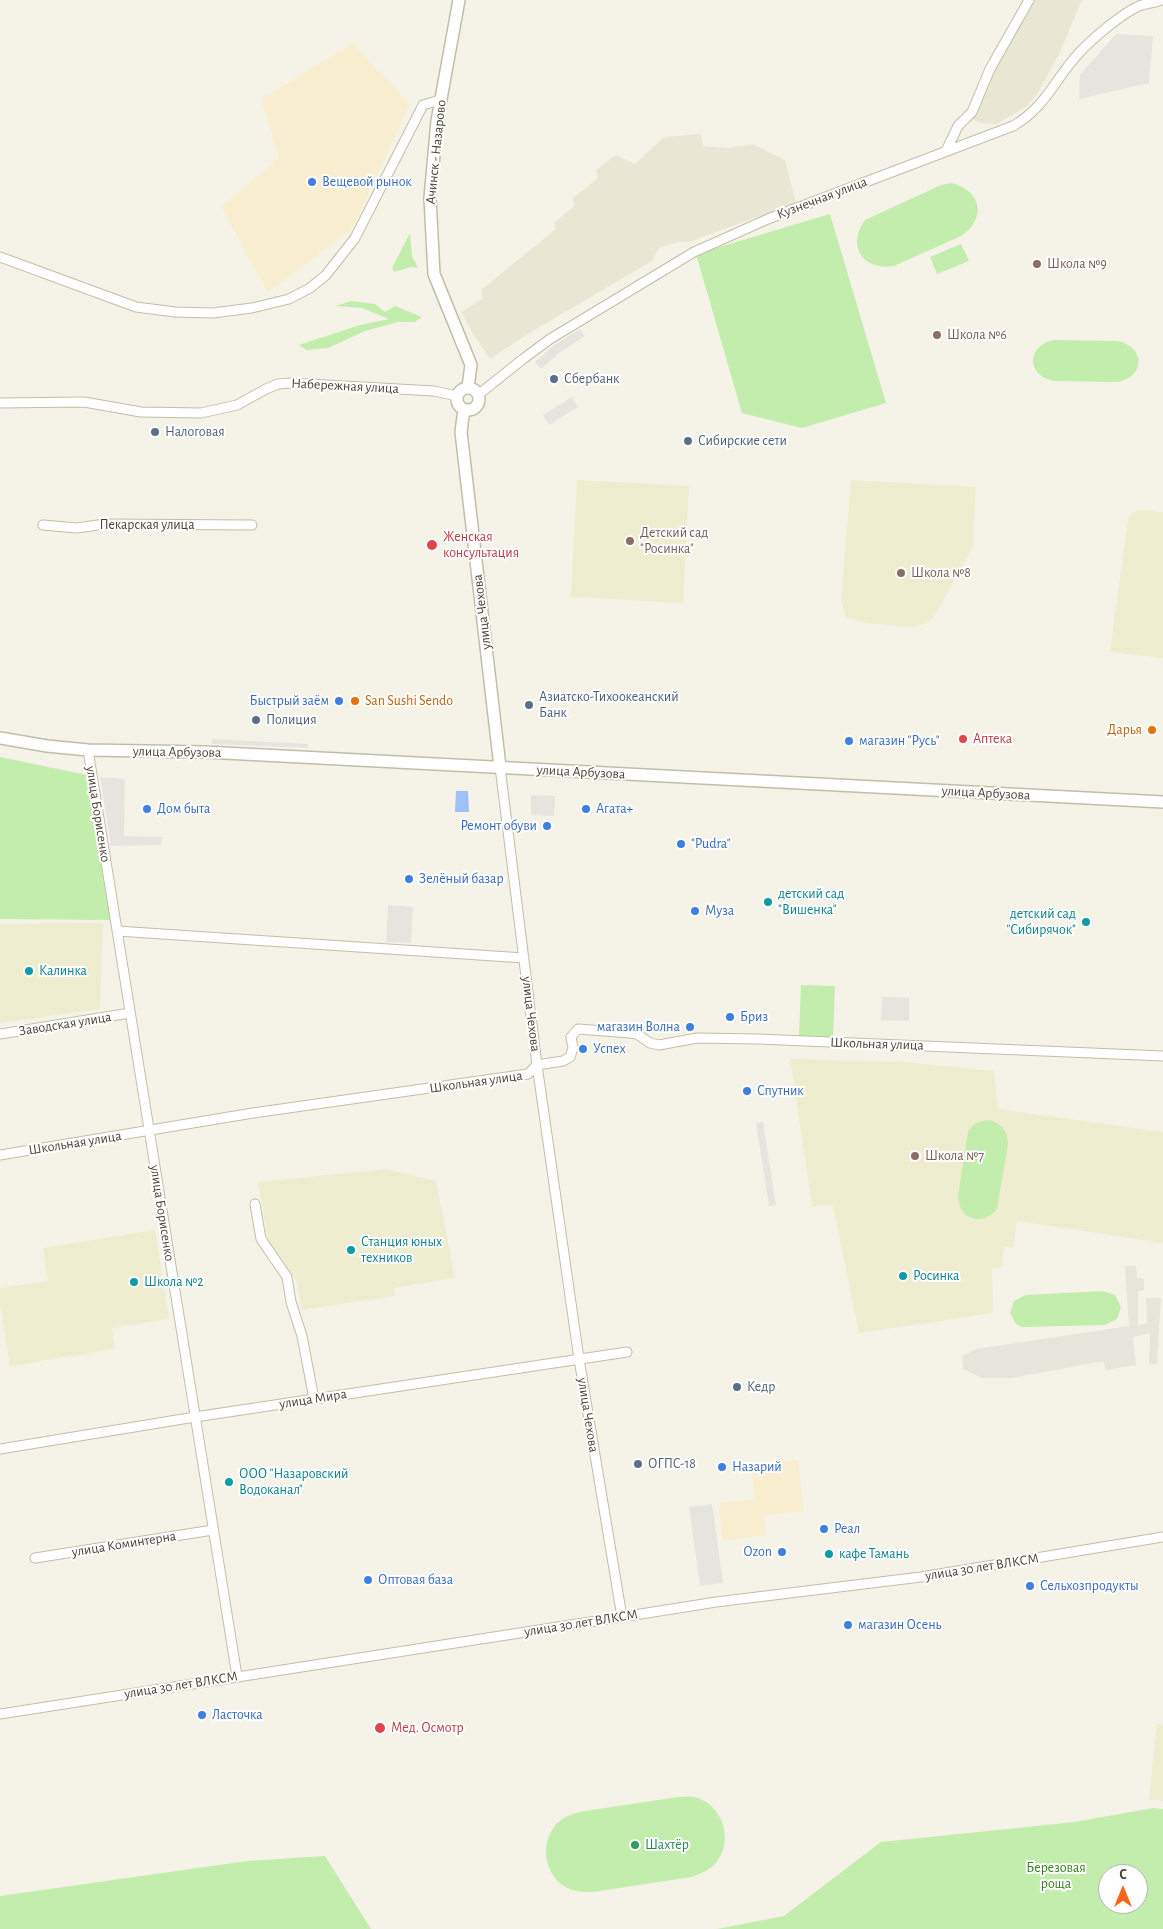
<!DOCTYPE html>
<meta charset="utf-8">
<style>
body{margin:0}
#map{position:relative;width:1163px;height:1929px;overflow:hidden;background:#f5f3e7;font-family:"Alegreya Sans",sans-serif}
canvas{display:block}
.north{position:absolute;left:1098px;top:1864px;width:50px;height:50px;box-sizing:border-box;background:#fff;border:1px solid #b6b5ae;border-radius:50%;rotate:0deg;font-size:14px;font-weight:700;line-height:20px;text-align:center;color:#494535}
.north::after{content:'';display:block;margin:auto;width:18px;height:22px;background:#ff6414;clip-path:polygon(50% 0,100% 100%,50% 72%,0 100%)}
</style>
<div id="map">
<canvas width="1163" height="1929"></canvas>
<div class="north">С</div>
</div>
<script>
const context = document.querySelector('canvas').getContext('2d');
context.lineJoin = 'round';
function fill(path, color) {
  context.fillStyle = color;
  context.fill(path, 'evenodd');
}
function strokePath(path, color, width, dash) {
  context.strokeStyle = color;
  context.lineWidth = width;
  context.lineCap = dash ? 'butt' : 'round';
  context.setLineDash(dash || []);
  context.stroke(path);
}
function label(font, color, halo, rows, align = 'center') {
  context.font = font + ' "Alegreya Sans",sans-serif';
  context.lineWidth = 4;
  context.setLineDash([]);
  context.textBaseline = 'middle';
  context.strokeStyle = halo;
  context.fillStyle = color;
  for (const [text, x, y, turn = 0] of rows) {
    context.save();
    context.translate(x, y);
    context.rotate((+turn || 0) * Math.PI / 180);
    context.textAlign = isNaN(turn) ? turn : align;
    if (halo) context.strokeText(text, 0, 0);
    context.fillText(text, 0, 0);
    context.restore();
  }
}
fill(new Path2D(`
 M1032 0H1082L1059 54 1038 93 1027 106 997 124 978 123 973 119 994 67Z
 M701 134 703 146 729 148 753 144 785 160 796 203 782 207 783 210 770 216 755 218 689 242H679L659 248 652 261 531 332 490 359 468 326 462 312 483 298 481 290 556 229 554 223 575 205 572 199 598 178 596 170 616 155 635 164 664 137Z`), '#e9e7d4');
fill(new Path2D(`
 M353 43 410 104 353 228 268 293 221 207 279 158 261 99Z
 M798 1460 804 1511 764 1516 766 1535 723 1541 718 1503 755 1499 751 1466Z`), '#f9efd0');
fill(new Path2D(`
 M1125 1266H1136L1137 1278 1144 1279V1290L1138 1291V1325L1147 1323 1146 1298H1161L1157 1364H1149L1150 1333 1133 1337 1136 1365 1106 1370 1103 1361 1012 1378H982L963 1369 962 1356 976 1349 1129 1326Z`), '#e7e4dc');
fill(new Path2D(`
 M577 480 689 486 683 603 571 597Z
 M851 480 976 487 973 546 936 614 926 624 910 627 866 623 846 617 841 600Z
 M1139 510 1163 512V658L1110 652 1128 519 1132 513Z
 M103 923 100 1009 0 1023V924Z
 M790 1059 904 1062 994 1071 998 1109 1163 1132V1243L1017 1221 1013 1248 1004 1246 1002 1267 992 1269 993 1313 859 1333 833 1206H812Z
 M387 1169 436 1181 455 1278 394 1288 395 1296 302 1310 297 1282 268 1241 258 1182Z
 M155 1230 169 1319 112 1328 115 1349 10 1366 0 1303V1288L48 1281 43 1248Z
 M1157 1724 1163 1725V1801L1149 1800Z`), '#efedcf');
fill(new Path2D(`
 M951 183C982 190 987 219 961 236L894 266C863 271 846 246 865 220L941 185Z
 M830 214 886 403 802 428 742 413 696 254Z
 M410 233 412 256 418 268 411 267 394 272 392 268Z
 M961 244 969 261 937 274 930 257Z
 M351 301 375 304 385 312 395 306 422 317 415 322H398L365 331 328 348 307 350 299 345 360 325 389 319 362 308 335 306Z
 M1053 340 1118 341C1145 347 1146 376 1118 382L1053 381C1026 375 1027 346 1053 340Z
 M0 757 87 775 110 920 0 919Z
 M801 985 835 986 833 1038 799 1036Z
 M989 1120C1002 1124 1007 1130 1008 1144L997 1209C982 1227 959 1220 958 1196L968 1131C975 1123 979 1121 989 1120Z
 M1103 1291 1115 1295 1121 1307 1117 1319 1105 1325 1022 1327 1016 1324 1010 1313 1014 1301 1026 1295Z
 M678 1797C683 1797 689 1796 694 1797 721 1803 734 1837 718 1860 712 1869 702 1873 692 1877L593 1892C583 1892 573 1892 564 1886 540 1871 540 1832 564 1818 569 1815 574 1814 579 1812Z
 M1153 1808 1163 1809V1929H717L784 1916 881 1842 1075 1822ZM1108 1874H1138V1904H1108Z
 M325 1856 371 1929H0V1896L247 1861Z`), '#c3edac');
fill(new Path2D(`
 M1116 34 1153 36 1149 83 1079 99 1080 75Z
 M580 329 585 336 559 353 541 369 535 362 554 345Z
 M572 397 578 407 549 425 543 415Z
 M212 739 308 744V748L212 744Z
 M100 777 125 779 124 836 162 837 161 845 111 846Z
 M531 795 555 796 554 816 531 815Z
 M388 905 413 907 411 943 386 942Z
 M882 997 909 998V1021L881 1020Z
 M763 1122 776 1205 769 1206 756 1123Z
 M712 1504 723 1583 700 1586 689 1507Z`), '#e6e4df');
fill(new Path2D(`
 M456 791H468L469 812H455Z`), '#9dc1f7');
const minor = new Path2D(`
 M946 151 958 126 972 112 990 69 1029 0
 M0 257 136 307 175 312 213 313 252 308 289 299 310 288 326 275 355 238 423 105 440 100
 M478 395 523 359 550 339 694 252 768 219 1013 126C1046 107 1054 80 1079 53 1092 39 1121 14 1139 6 1146 3 1154 3 1161 0
 M0 403 84 402 141 412 201 413 237 405 266 389 278 384 291 383 434 391 457 396
 M43 525 77 528 105 524 252 525
 M88 750 237 1676
 M500 767 537 1065 579 1359 622 1617
 M117 931 524 958
 M0 1034 130 1013
 M0 1155 253 1113 528 1074 537 1065 563 1061 570 1057 573 1048 571 1037 578 1029 630 1033 637 1034 650 1043 659 1045 697 1038 758 1039 1163 1056
 M255 1204 261 1239 287 1277 291 1302 302 1336 314 1399
 M0 1449 195 1417 627 1352
 M35 1558 213 1530
 M0 1714 622 1617 716 1602 921 1577 1163 1537`);
const tertiary = new Path2D(`
 M459 0 437 121 430 198 434 274 471 365 468 387
 M457 399a11 11 0 1 1 22 0a11 11 0 1 1-22 0Z
 M464 409 461 432 500 767
 M0 738 47 746 88 750 205 752 1163 802`);
strokePath(minor, '#c1bea8', 11);
strokePath(tertiary, '#c1bea8', 14);
strokePath(minor, '#fff', 9);
strokePath(tertiary, '#fff', 11);
for (const [x, y, r, color] of [
 [312,182,5,"#3f7fe0"],
 [1037,264,5,"#8d6e63"],
 [937,335,5,"#8d6e63"],
 [554,379,5,"#5c6f8a"],
 [155,432,5,"#5c6f8a"],
 [688,441,5,"#5c6f8a"],
 [630,541,5,"#8d6e63"],
 [432,545,6,"#e0444e"],
 [901,573,5,"#8d6e63"],
 [339,701,5,"#3f7fe0"],
 [355,701,5,"#e8710a"],
 [529,705,5,"#5c6f8a"],
 [256,720,5,"#5c6f8a"],
 [1152,730,5,"#e8710a"],
 [963,739,5,"#e0444e"],
 [849,741,5,"#3f7fe0"],
 [147,809,5,"#3f7fe0"],
 [586,809,5,"#3f7fe0"],
 [547,826,5,"#3f7fe0"],
 [681,844,5,"#3f7fe0"],
 [409,879,5,"#3f7fe0"],
 [768,902,5,"#0f9aa8"],
 [695,911,5,"#3f7fe0"],
 [1086,922,5,"#0f9aa8"],
 [29,971,5,"#0f9aa8"],
 [730,1017,5,"#3f7fe0"],
 [690,1027,5,"#3f7fe0"],
 [583,1049,5,"#3f7fe0"],
 [747,1091,5,"#3f7fe0"],
 [915,1156,5,"#8d6e63"],
 [351,1250,5,"#0f9aa8"],
 [903,1276,5,"#0f9aa8"],
 [134,1282,5,"#0f9aa8"],
 [737,1387,5,"#5c6f8a"],
 [638,1464,5,"#5c6f8a"],
 [722,1467,5,"#3f7fe0"],
 [229,1482,5,"#0f9aa8"],
 [824,1529,5,"#3f7fe0"],
 [782,1552,5,"#3f7fe0"],
 [829,1554,5,"#0f9aa8"],
 [368,1580,5,"#3f7fe0"],
 [1030,1586,5,"#3f7fe0"],
 [848,1625,5,"#3f7fe0"],
 [202,1715,5,"#3f7fe0"],
 [380,1728,6,"#e0444e"],
 [635,1845,5,"#2e9e5b"]
]) {
  const dot = new Path2D();
  dot.arc(x, y, r, 0, 2 * Math.PI);
  context.fillStyle = color;
  context.fill(dot);
  strokePath(dot, '#fff', 2);
}
label('14px', '#494535', '#fff', [
 ["Ачинск - Назарово",436,152,-84],
 ["Кузнечная улица",822,198,-21],
 ["Набережная улица",345,386,3],
 ["Пекарская улица",147,525],
 ["улица Чехова",482,612,-97],
 ["улица Арбузова",177,752,1],
 ["улица Арбузова",581,772,3],
 ["улица Арбузова",986,793,3],
 ["улица Борисенко",98,814,81],
 ["улица Чехова",531,1014,83],
 ["Заводская улица",65,1024,-9],
 ["Школьная улица",877,1044,2],
 ["Школьная улица",476,1082,-8],
 ["Школьная улица",75,1143,-9],
 ["улица Борисенко",162,1213,81],
 ["улица Мира",313,1399,-9],
 ["улица Чехова",588,1415,81],
 ["улица Коминтерна",124,1544,-9],
 ["улица 30 лет ВЛКСМ",982,1567,-9],
 ["улица 30 лет ВЛКСМ",581,1623,-9],
 ["улица 30 лет ВЛКСМ",181,1685,-9]
]);
label('14px', '#366cbe', '#fff', [
 ["Вещевой рынок",322,182],
 ["Быстрый заём",329,701,"right"],
 ["магазин \"Русь\"",859,741],
 ["Дом быта",157,809],
 ["Агата+",596,809],
 ["Ремонт обуви",537,826,"right"],
 ["\"Pudra\"",691,844],
 ["Зелёный базар",419,879],
 ["Муза",705,911],
 ["Бриз",740,1017],
 ["магазин Волна",680,1027,"right"],
 ["Успех",593,1049],
 ["Спутник",757,1091],
 ["Назарий",732,1467],
 ["Реал",834,1529],
 ["Ozon",772,1552,"right"],
 ["Оптовая база",378,1580],
 ["Сельхозпродукты",1040,1586],
 ["магазин Осень",858,1625],
 ["Ласточка",212,1715]
], 'left');
label('14px', '#785e54', '#fff', [
 ["Школа №9",1047,264],
 ["Школа №6",947,335],
 ["Детский сад",640,533],
 ["\"Росинка\"",640,549],
 ["Школа №8",911,573],
 ["Школа №7",925,1156]
], 'left');
label('14px', '#4e5e75', '#fff', [
 ["Сбербанк",564,379],
 ["Налоговая",165,432],
 ["Сибирские сети",698,441],
 ["Азиатско-Тихоокеанский",539,697],
 ["Банк",539,713],
 ["Полиция",266,720],
 ["Кедр",747,1387],
 ["ОГПС-18",648,1464]
], 'left');
label('14px', '#be3a42', '#fff', [
 ["Женская",443,537],
 ["консультация",443,553],
 ["Аптека",973,739],
 ["Мед. Осмотр",391,1728]
], 'left');
label('14px', '#c56008', '#fff', [
 ["San Sushi Sendo",365,701],
 ["Дарья",1142,730,"right"]
], 'left');
label('14px', '#0d838f', '#fff', [
 ["детский сад",778,894],
 ["\"Вишенка\"",778,910],
 ["детский сад",1076,914,"right"],
 ["\"Сибирячок\"",1076,930,"right"],
 ["Калинка",39,971],
 ["Станция юных",361,1242],
 ["техников",361,1258],
 ["Росинка",913,1276],
 ["Школа №2",144,1282],
 ["ООО \"Назаровский",239,1474],
 ["Водоканал\"",239,1490],
 ["кафе Тамань",839,1554]
], 'left');
label('14px', '#27864d', '#fff', [
 ["Шахтёр",645,1845]
], 'left');
label('14px', '#348122', '#fff', [
 ["Березовая",1056,1868],
 ["роща",1056,1884]
]);
</script>
